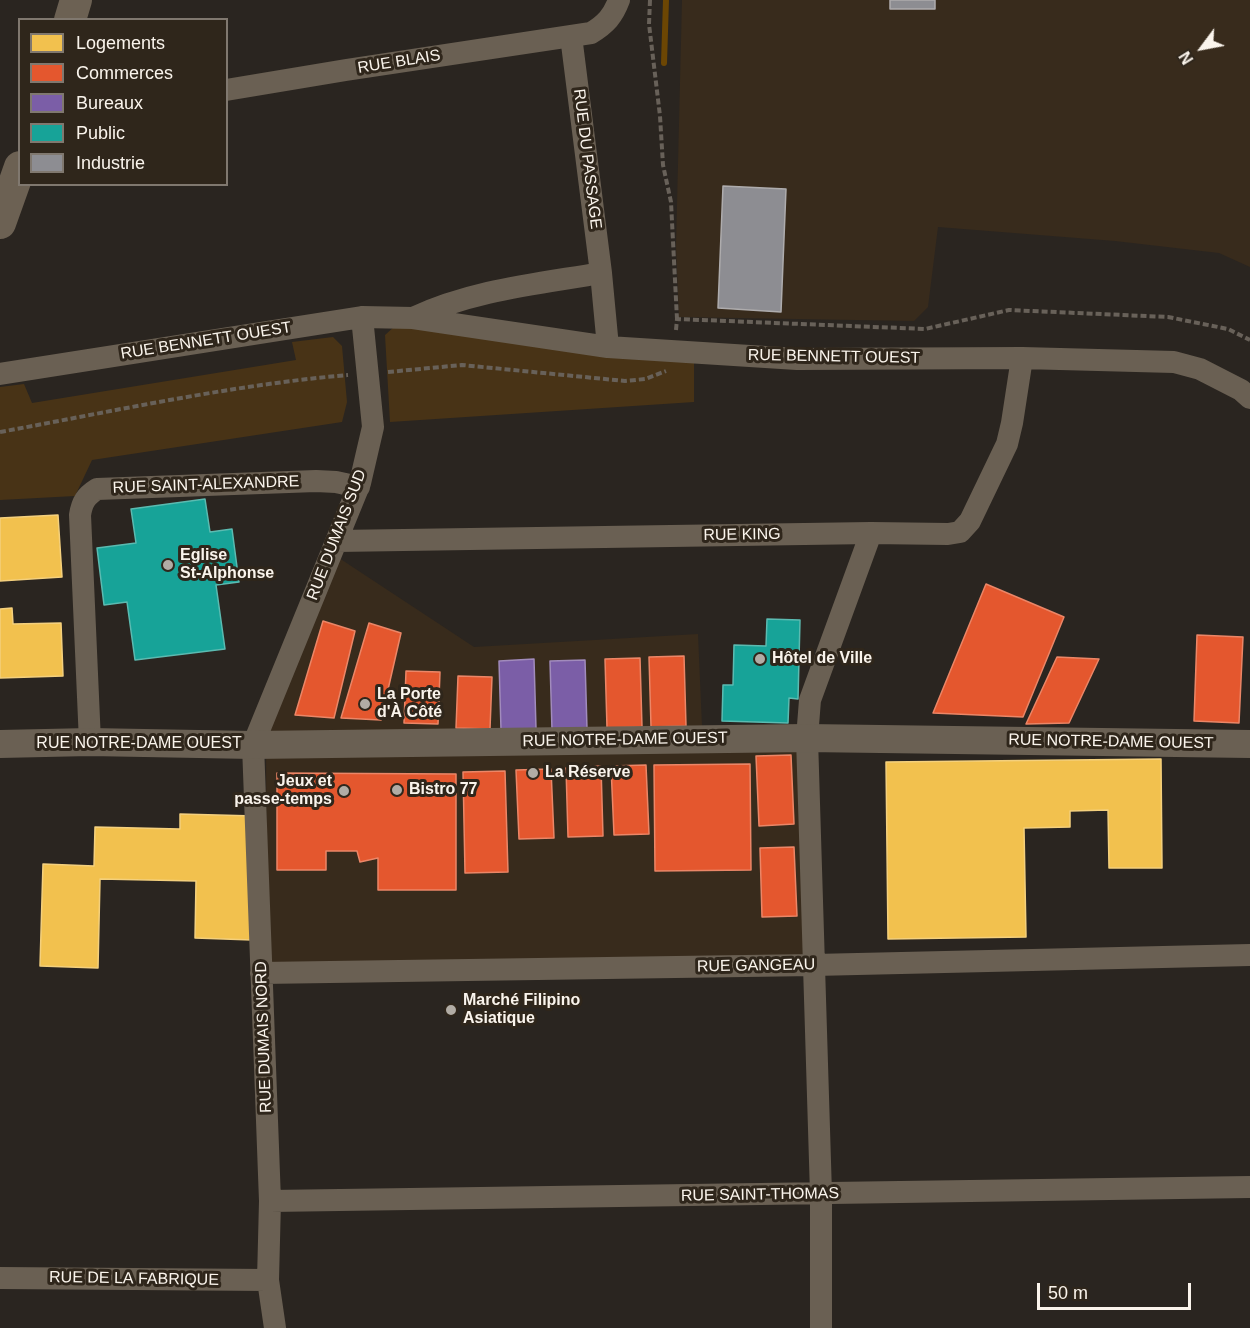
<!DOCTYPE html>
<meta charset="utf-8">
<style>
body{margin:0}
#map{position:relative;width:1250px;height:1328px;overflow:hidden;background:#2a2520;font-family:Arial,sans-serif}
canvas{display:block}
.legend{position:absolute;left:18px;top:18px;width:210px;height:168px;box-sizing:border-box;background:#2f261b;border:2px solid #80786f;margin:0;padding:8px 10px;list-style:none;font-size:18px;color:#faf4ec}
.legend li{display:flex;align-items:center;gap:12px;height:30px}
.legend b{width:30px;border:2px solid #80786f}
.north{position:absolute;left:1172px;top:18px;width:60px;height:60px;-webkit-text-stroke:4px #2f261b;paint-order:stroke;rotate:238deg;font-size:16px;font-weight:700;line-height:24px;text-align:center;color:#faf4ec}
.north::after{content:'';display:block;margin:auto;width:21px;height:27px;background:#faf4ec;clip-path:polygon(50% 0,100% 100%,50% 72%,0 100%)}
.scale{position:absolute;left:1037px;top:1283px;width:154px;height:27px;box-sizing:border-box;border:3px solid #faf4ec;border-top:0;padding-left:8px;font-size:18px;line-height:21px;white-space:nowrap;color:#faf4ec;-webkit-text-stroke:4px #2f261b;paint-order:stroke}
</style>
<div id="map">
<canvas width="1250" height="1328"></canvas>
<ul class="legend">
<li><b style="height:16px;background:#f2c14e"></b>Logements</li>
<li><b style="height:16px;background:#e4572e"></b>Commerces</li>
<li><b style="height:16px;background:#7b5ea7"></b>Bureaux</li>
<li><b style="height:16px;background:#17a398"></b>Public</li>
<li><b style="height:16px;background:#8d8d92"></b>Industrie</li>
</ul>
<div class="north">N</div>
<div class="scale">50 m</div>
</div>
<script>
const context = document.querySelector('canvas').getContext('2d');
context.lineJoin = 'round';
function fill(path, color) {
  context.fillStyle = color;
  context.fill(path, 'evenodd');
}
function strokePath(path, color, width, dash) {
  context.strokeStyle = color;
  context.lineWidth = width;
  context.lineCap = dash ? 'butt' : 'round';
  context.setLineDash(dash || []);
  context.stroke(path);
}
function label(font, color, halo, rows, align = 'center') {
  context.font = font + ' Arial,sans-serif';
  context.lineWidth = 6;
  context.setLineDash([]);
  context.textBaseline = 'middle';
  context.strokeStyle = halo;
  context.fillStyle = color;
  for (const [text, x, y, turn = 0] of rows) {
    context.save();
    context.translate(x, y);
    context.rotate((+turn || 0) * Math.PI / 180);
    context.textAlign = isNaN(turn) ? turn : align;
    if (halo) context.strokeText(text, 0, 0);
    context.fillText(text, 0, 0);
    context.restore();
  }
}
fill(new Path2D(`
 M682 0H1250V267L1219 253 1115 241 938 227 928 307 914 321 679 317 676 246Z
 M339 558 474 647 698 634 702 726 798 724 810 960 267 965 266 734Z`), '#382b1c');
fill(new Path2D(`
 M395 326 694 363V402L390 422 385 335Z
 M333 337 342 346 347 402 342 422 92 460 75 496 0 500V387L24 384 32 403 296 360 292 342Z`), '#483316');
const homes = new Path2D(`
 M58 515 62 577 0 581V518Z
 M12 608 13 624 61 623 63 676 0 678V609Z
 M1161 759 1162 868H1109L1108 810 1070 811V827L1024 828 1026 937 888 939 886 762Z
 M180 814 255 816 252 940 195 938 196 881 100 879 98 968 40 966 43 864 94 866 95 827 180 829Z`);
fill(homes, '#f2c14e');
strokePath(homes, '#f4d07d', 1.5);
const shops = new Path2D(`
 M986 584 1064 617 1023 717 933 713Z
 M323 621 355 631 334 718 295 715Z
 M369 623 401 633 381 720 341 718Z
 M1197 635 1243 637 1239 723 1194 721Z
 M684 656 686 726 651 727 649 657Z
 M1057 657 1099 659 1069 723 1026 724Z
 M640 658 642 727 607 728 605 659Z
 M406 671 440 672 438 724 404 723Z
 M458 676 492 677 490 729 456 728Z
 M791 755 794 824 759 826 756 756Z
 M750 764 751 870 655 871 654 765Z
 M646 765 649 834 614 835 611 766Z
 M601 766 603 836 568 837 566 768Z
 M551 769 554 838 519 839 516 770Z
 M505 771 508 872 465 873 463 772Z
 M277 773 456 774V890H378V858L360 862 357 851H326V870H277Z
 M794 847 797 916 762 917 760 848Z`);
fill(shops, '#e4572e');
strokePath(shops, '#eb8667', 1.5);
const offices = new Path2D(`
 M534 659 536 729 501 730 499 661Z
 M585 660 587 729 552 730 550 661Z`);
fill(offices, '#7b5ea7');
strokePath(offices, '#a18bbc', 1.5);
const public = new Path2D(`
 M205 499 210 532 232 529 239 582 216 585 225 649 135 660 127 602 104 605 97 548 136 543 131 509Z
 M767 619 800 620 798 699 789 698 788 723 722 721 723 685H733L734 645 766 646Z`);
fill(public, '#17a398');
strokePath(public, '#5bbbb1', 1.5);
const industry = new Path2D(`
 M890 0H935V9H890Z
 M723 186 786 189 781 312 718 308Z`);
fill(industry, '#8d8d92');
strokePath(industry, '#aeacad', 1.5);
strokePath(new Path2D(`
 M664 63 666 0`), '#6c4603', 6);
strokePath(new Path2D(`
 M650 0 649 24 660 116 663 165 671 202 677 319
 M676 330 677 319 925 329 1009 310 1168 317 1228 329 1250 340
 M388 372 462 365 625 381 645 379 666 371
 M0 432C115 411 231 385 348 375`), '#686159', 4, [6, 3]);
strokePath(new Path2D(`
 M571 36 601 273 608 347
 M226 90 346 70 591 33C606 24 613 16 619 0
 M413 318C473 290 537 284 601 273
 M0 374 362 317 413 318 608 347 797 359 1022 358 1174 362 1200 369 1241 390 1250 398
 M337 541 871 533 948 534 960 532 970 521 1007 444 1012 423 1022 358
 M90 742 80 515C82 502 86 496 97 489L316 481 336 482 359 487
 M261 973 814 965 1250 955
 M270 1201 1250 1187
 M0 1278 268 1280
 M275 1328 268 1280 270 1201 253 745 360 483 373 427 362 317
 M821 1328V1194L807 738 810 700 871 533`), '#6a6053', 22);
strokePath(new Path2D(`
 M0 744 90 742 253 745 807 738 1250 744`), '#6a6053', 28);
strokePath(new Path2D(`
 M70 20 76 0
 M0 223 20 167`), '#6c6153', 32);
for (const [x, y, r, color] of [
 [168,565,6,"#b1aca5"],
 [760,659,6,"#b1aca5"],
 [365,704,6,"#b1aca5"],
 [533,773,6,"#b1aca5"],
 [397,790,6,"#b1aca5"],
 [344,791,6,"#b1aca5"],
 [451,1010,6,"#b1aca5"]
]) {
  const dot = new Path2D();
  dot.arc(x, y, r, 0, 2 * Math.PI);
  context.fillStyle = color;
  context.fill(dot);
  strokePath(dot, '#2f261b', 2);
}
label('16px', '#faf4ec', '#2f261b', [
 ["RUE BLAIS",399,62,-9],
 ["RUE DU PASSAGE",587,159,83],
 ["RUE BENNETT OUEST",206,341,-9],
 ["RUE BENNETT OUEST",834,357,1],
 ["RUE SAINT-ALEXANDRE",206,485,-2],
 ["RUE DUMAIS SUD",337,535,-69],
 ["RUE KING",742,535,-1],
 ["RUE NOTRE-DAME OUEST",625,740,-1],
 ["RUE NOTRE-DAME OUEST",1111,742,1],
 ["RUE NOTRE-DAME OUEST",139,744],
 ["RUE GANGEAU",756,966,-1],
 ["RUE DUMAIS NORD",264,1037,-92],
 ["RUE SAINT-THOMAS",760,1195,-1],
 ["RUE DE LA FABRIQUE",134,1279,1]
]);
label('bold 16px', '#faf4ec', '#2f261b', [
 ["Eglise",180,556],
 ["St-Alphonse",180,574],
 ["Hôtel de Ville",772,659],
 ["La Porte",377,695],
 ["d'À Côté",377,713],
 ["La Réserve",545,773],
 ["Jeux et",332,782,"right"],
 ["passe-temps",332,800,"right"],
 ["Bistro 77",409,790],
 ["Marché Filipino",463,1001],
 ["Asiatique",463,1019]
], 'left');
</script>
